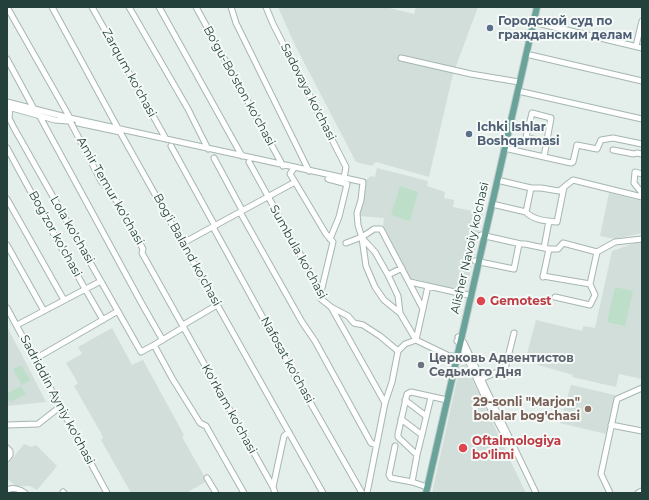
<!DOCTYPE html>
<meta charset="utf-8">
<style>
body{margin:0}
#map{position:relative;width:649px;height:500px;overflow:hidden;background:#e4eeea;font-family:Montserrat,sans-serif}
canvas{display:block}
.frame{position:absolute;inset:0;border:8px solid #23403a;pointer-events:none}
</style>
<div id="map">
<canvas width="649" height="500"></canvas>
<div class="frame"></div>
</div>
<script>
const context = document.querySelector('canvas').getContext('2d');
context.lineJoin = 'round';
function fill(path, color) {
  context.fillStyle = color;
  context.fill(path, 'evenodd');
}
function strokePath(path, color, width, dash) {
  context.strokeStyle = color;
  context.lineWidth = width;
  context.lineCap = dash ? 'butt' : 'round';
  context.setLineDash(dash || []);
  context.stroke(path);
}
function label(font, color, halo, rows, align = 'center') {
  context.font = font + ' Montserrat,sans-serif';
  context.lineWidth = 4;
  context.setLineDash([]);
  context.textBaseline = 'middle';
  context.strokeStyle = halo;
  context.fillStyle = color;
  for (const [text, x, y, turn = 0] of rows) {
    context.save();
    context.translate(x, y);
    context.rotate((+turn || 0) * Math.PI / 180);
    context.textAlign = isNaN(turn) ? turn : align;
    if (halo) context.strokeText(text, 0, 0);
    context.fillText(text, 0, 0);
    context.restore();
  }
}
fill(new Path2D(`
 M278 7H385L414 14 416 7H478L453 74 429 177 376 162 372 166 356 162 295 45Z
 M377 168 428 181 427 186 445 192 444 198 454 200 453 207 483 213 466 293 415 279 411 280 383 225 384 218 359 216 365 181 371 176 375 177Z
 M609 193 642 201V233L615 239 600 236Z
 M641 241H642V379L619 374 616 387 572 377 573 375 525 361 536 320 582 331 583 326 595 328 612 251Z
 M7 327 23 357 46 402 7 406Z
 M112 328 132 365 143 360 184 435 182 437 207 481 186 493H131L101 440 103 438 101 433 74 386 78 383 66 363 82 354 78 347Z
 M465 364 511 462 526 493H432L460 366Z
 M571 385 615 395 606 434 560 423Z
 M24 444 32 447 36 445 57 466 37 490 30 486H16L7 479V465Z`), '#d2ded9');
fill(new Path2D(`
 M400 186 418 192 410 221 391 215Z
 M615 287 633 291 625 326 607 322Z
 M21 365 30 380 22 385 13 369Z
 M21 386 26 394 10 402 7 397V393Z`), '#bddfc9');
const minor = new Path2D(`
 M7 7 70 118
 M52 7 120 132 323 493
 M92 7 166 139
 M129 7 188 109 208 149
 M159 7 242 156
 M196 7 283 166
 M231 7 236 23 309 171
 M266 7 273 24 346 167 344 178
 M533 22 642 48
 M636 46 642 21
 M526 54 642 81
 M401 58 471 74 519 82
 M7 59 34 109
 M518 91 642 119
 M7 102 70 118 363 182 361 200 357 213 358 225 362 238 366 266 375 287 384 300 400 313 416 340
 M8 107 55 120 68 121
 M10 107 9 118 14 128 141 352 154 345
 M39 115 142 304 162 339
 M70 121 101 181 116 200 143 249 142 253 273 487 275 493
 M78 123 120 132
 M171 146 215 226
 M7 148 57 240 103 320
 M504 148 571 163 573 162 577 145 597 149 601 140 613 138 642 144
 M613 150 634 154 637 153 642 154
 M544 157 551 118 532 113 526 137 547 143
 M214 158 242 210
 M249 162 321 292V299L331 307 385 403
 M642 174 635 172 634 183 642 193
 M328 179 347 184 339 217 330 239
 M497 180 531 188H541L559 191 563 188
 M295 182 326 234 333 242 321 292
 M7 199 64 300
 M492 204 526 212C533 220 546 221 557 222L564 187 573 180 642 197
 M240 212 302 322 315 341 371 443 376 445
 M526 212 531 188
 M213 227 290 367 362 493
 M481 235 521 244H525L549 249H558L563 243 597 252
 M363 239 375 252 388 275 398 296 400 313
 M183 243 295 182 290 174 294 168
 M346 243 362 237 374 229H381L423 309
 M7 245 44 311
 M544 248 549 221
 M597 252 615 242 642 239
 M475 261 514 269 519 244
 M388 275 402 268
 M543 276 590 284
 M543 277 549 249
 M410 282 468 295
 M590 284 597 252
 M555 297 590 305 595 295 590 284
 M331 307 348 316 354 323 363 325 380 336 398 351
 M7 308 107 493
 M17 325 101 281
 M183 325 217 305
 M184 327 154 345 172 378 200 423 206 426 244 493
 M458 337 464 343 536 493
 M416 340 428 286
 M457 341 460 343 487 402 504 434
 M35 359 118 311
 M478 380 505 369 514 333
 M405 400 426 416
 M401 419 422 435
 M7 425 38 424 61 406
 M611 425 642 431
 M395 446 389 475 391 478 412 482
 M7 448 10 451V455L7 459
 M417 455 431 397
 M207 478 216 493
 M273 487 284 436 289 432
 M427 487 412 482 417 455 398 437V434L407 394 411 392 447 400
 M7 490C13 487 20 489 25 493
 M63 492 64 493
 M367 493 385 403 392 382 398 351 405 344 416 340 449 356H457
 M610 493 601 474 617 399 642 388
 M638 493 642 491`);
const major = new Path2D(`
 M426 493 537 7`);
strokePath(minor, '#a6b6b2', 7);
strokePath(major, '#c1cac8', 8);
strokePath(minor, '#fff', 5);
strokePath(major, '#69a399', 6);
for (const [x, y, r, color] of [
 [490,28,4,"#5c6f8a"],
 [469,134,4,"#5c6f8a"],
 [481,301,5,"#e0444e"],
 [421,365,4,"#6b7280"],
 [588,409,4,"#8d6e63"],
 [463,448,5,"#e0444e"]
]) {
  const dot = new Path2D();
  dot.arc(x, y, r, 0, 2 * Math.PI);
  context.fillStyle = color;
  context.fill(dot);
  strokePath(dot, '#f5faf8', 1.5);
}
label('bold 12px', '#4e5e75', '#f5faf8', [
 ["Городской суд по",498,21],
 ["гражданским делам",498,35],
 ["Ichki Ishlar",477,127],
 ["Boshqarmasi",477,141]
], 'left');
label('12px', '#23403a', '#f5faf8', [
 ["Zarqum ko'chasi",129,73,61],
 ["Bo'gu-Bo'ston ko'chasi",239,86,61],
 ["Sadovaya ko'chasi",308,92,63],
 ["Amir Temur ko'chasi",110,191,60],
 ["Lola ko'chasi",72,230,60],
 ["Bog'zor ko'chasi",55,234,61],
 ["Alisher Navoiy ko'chasi",470,248,-77],
 ["Bog'i Baland ko'chasi",187,250,61],
 ["Sumbula ko'chasi",298,252,61],
 ["Nafosat ko'chasi",287,360,61],
 ["Sadriddin Ayniy ko'chasi",57,400,62],
 ["Ko'rkam ko'chasi",229,409,61]
]);
label('bold 12px', '#be3a42', '#f5faf8', [
 ["Gemotest",490,301],
 ["Oftalmologiya",472,441],
 ["bo'limi",472,455]
], 'left');
label('bold 12px', '#5b616d', '#f5faf8', [
 ["Церковь Адвентистов",429,358],
 ["Седьмого Дня",429,372]
], 'left');
label('bold 12px', '#785e54', '#f5faf8', [
 ["29-sonli \"Marjon\"",580,402],
 ["bolalar bog'chasi",580,416]
], 'right');
</script>
